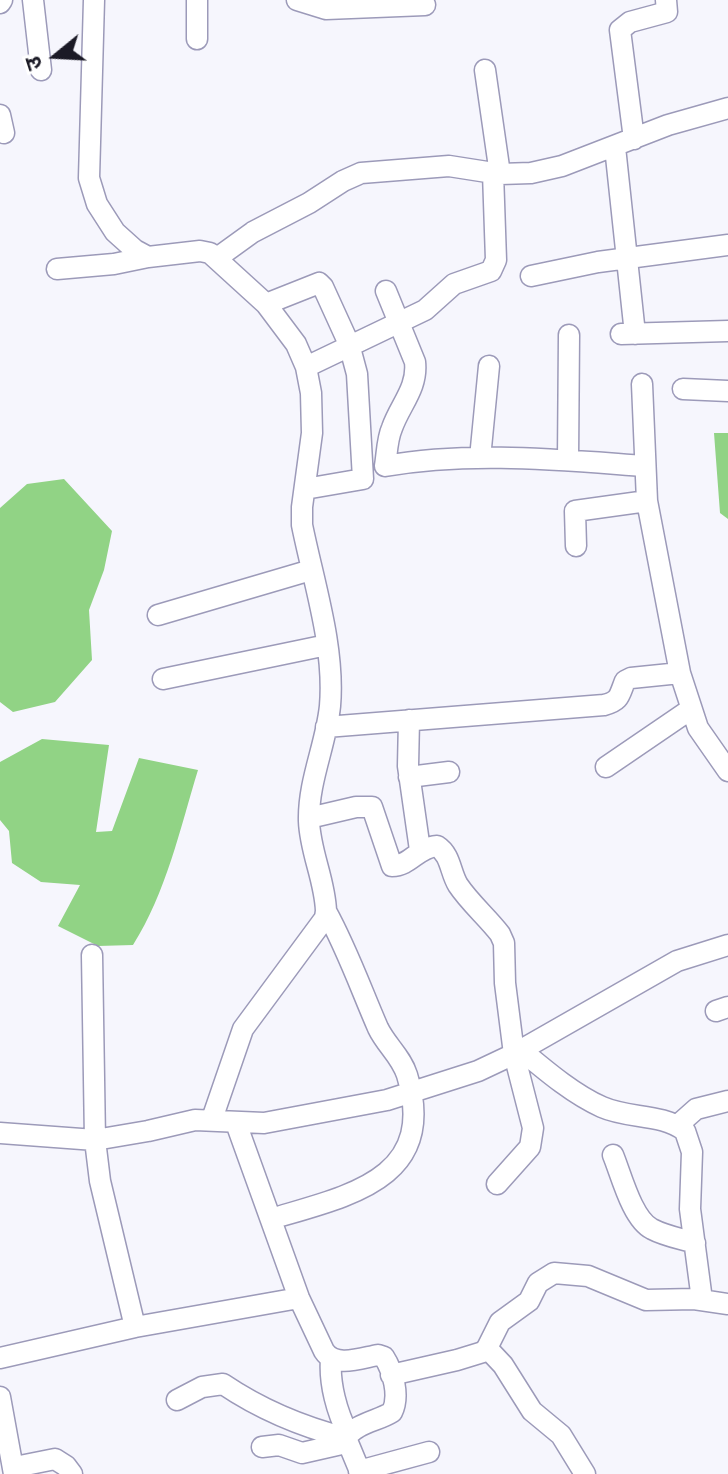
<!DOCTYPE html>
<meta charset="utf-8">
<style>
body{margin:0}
#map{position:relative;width:728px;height:1474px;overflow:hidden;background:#f6f6fd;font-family:"Public Sans","Noto Sans Devanagari",sans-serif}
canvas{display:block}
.north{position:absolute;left:16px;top:16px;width:80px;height:80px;-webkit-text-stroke:6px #fff;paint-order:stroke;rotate:252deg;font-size:22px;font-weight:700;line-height:32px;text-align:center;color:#1b1a26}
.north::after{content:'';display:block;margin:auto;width:28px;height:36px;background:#1b1a26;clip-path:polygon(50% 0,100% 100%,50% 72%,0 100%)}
</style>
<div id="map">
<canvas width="728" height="1474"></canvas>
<div class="north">उ</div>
</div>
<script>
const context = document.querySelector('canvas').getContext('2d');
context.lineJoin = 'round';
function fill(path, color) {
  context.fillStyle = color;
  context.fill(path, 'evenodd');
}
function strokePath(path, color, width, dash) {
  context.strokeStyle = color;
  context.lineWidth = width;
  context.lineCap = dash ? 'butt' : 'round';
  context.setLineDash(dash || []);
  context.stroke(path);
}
fill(new Path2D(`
 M714 433H728V519L720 513Z
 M64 479 112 531 104 570 89 610 92 660 55 702 13 712 0 702V508L27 484Z
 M42 739 109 745 96 832 112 831 139 758 198 770C180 829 166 893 133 945L98 946 58 926 80 885 41 882 12 863 9 831 0 820V762Z`), '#91d385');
const minor = new Path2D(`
 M33 0 41 70
 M94 0 89 178 97 204 115 232 135 250 148 257 200 251 210 253 266 304 296 344 306 367 311 393 312 433 302 507V525C314 584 335 647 330 706 326 745 308 781 309 821 310 852 325 880 326 911L325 918 243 1029 212 1119
 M297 0 326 9 425 5
 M0 3 2 0
 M197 39V0
 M485 70 500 174
 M0 115 4 133
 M634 139 620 30 630 22 667 12 666 0
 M615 147 635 334
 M217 258 253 232 309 203 343 181 361 173 449 166 500 174 531 173 562 166 668 125 728 108
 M57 269 114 264 148 257
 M531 276 598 262 728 245
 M386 291 415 362C418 388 400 405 392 428 387 439 387 454 385 466 471 451 559 460 645 466
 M266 304 319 283 323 287 349 344 357 374 363 479 305 489
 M621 334 728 331
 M306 367 425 310 454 284 491 271 496 260 493 173
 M642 384 647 501 680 673 698 728 728 771
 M683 389 728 391
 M480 458 489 366
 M568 460 569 335
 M576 546 575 511 647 501
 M158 615 311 570
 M163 679 327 645
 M409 720 408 766 420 850
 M326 727 604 705C620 701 619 696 625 681L631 678 680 673
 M606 767 691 709
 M409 777 449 772
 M309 818 356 807H372L392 866C410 866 418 847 437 846 451 855 450 872 458 885 470 903 487 917 500 934L504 943 505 983 514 1054 533 1128 530 1147 497 1184
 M92 955 95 1140 100 1181 135 1327
 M716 1011 728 1007
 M521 1050C545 1070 573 1094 602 1107 629 1119 661 1113 685 1131L692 1152 690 1209 702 1300
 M236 1123 299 1298 324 1351C335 1368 361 1358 378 1355L384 1357C393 1371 400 1396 392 1412 378 1421 356 1423 346 1438L361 1474
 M678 1125 696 1109 728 1101
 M0 1133 95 1140 148 1131 195 1120 264 1123 387 1100 478 1071 514 1054 677 961 728 945
 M613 1155C621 1174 632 1219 652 1229 665 1236 682 1239 695 1243
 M271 1219C347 1196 439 1180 407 1075 401 1056 386 1045 378 1028 361 989 347 949 326 911
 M487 1348 503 1365 532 1411 561 1435 585 1474
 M0 1358 135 1327 299 1298
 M331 1359C329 1384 337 1412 348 1434
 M391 1375 457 1360 483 1352 487 1348 500 1322 529 1301 538 1283 554 1273 588 1276 646 1300 694 1299 728 1304
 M0 1397 14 1474
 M177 1400 202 1387 223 1384C260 1409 303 1427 346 1438
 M262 1447 279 1445 302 1453 346 1443
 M15 1467 55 1459 66 1466 72 1474
 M359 1471 429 1452`);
strokePath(minor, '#9c9ab9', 23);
strokePath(minor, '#fff', 20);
</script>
